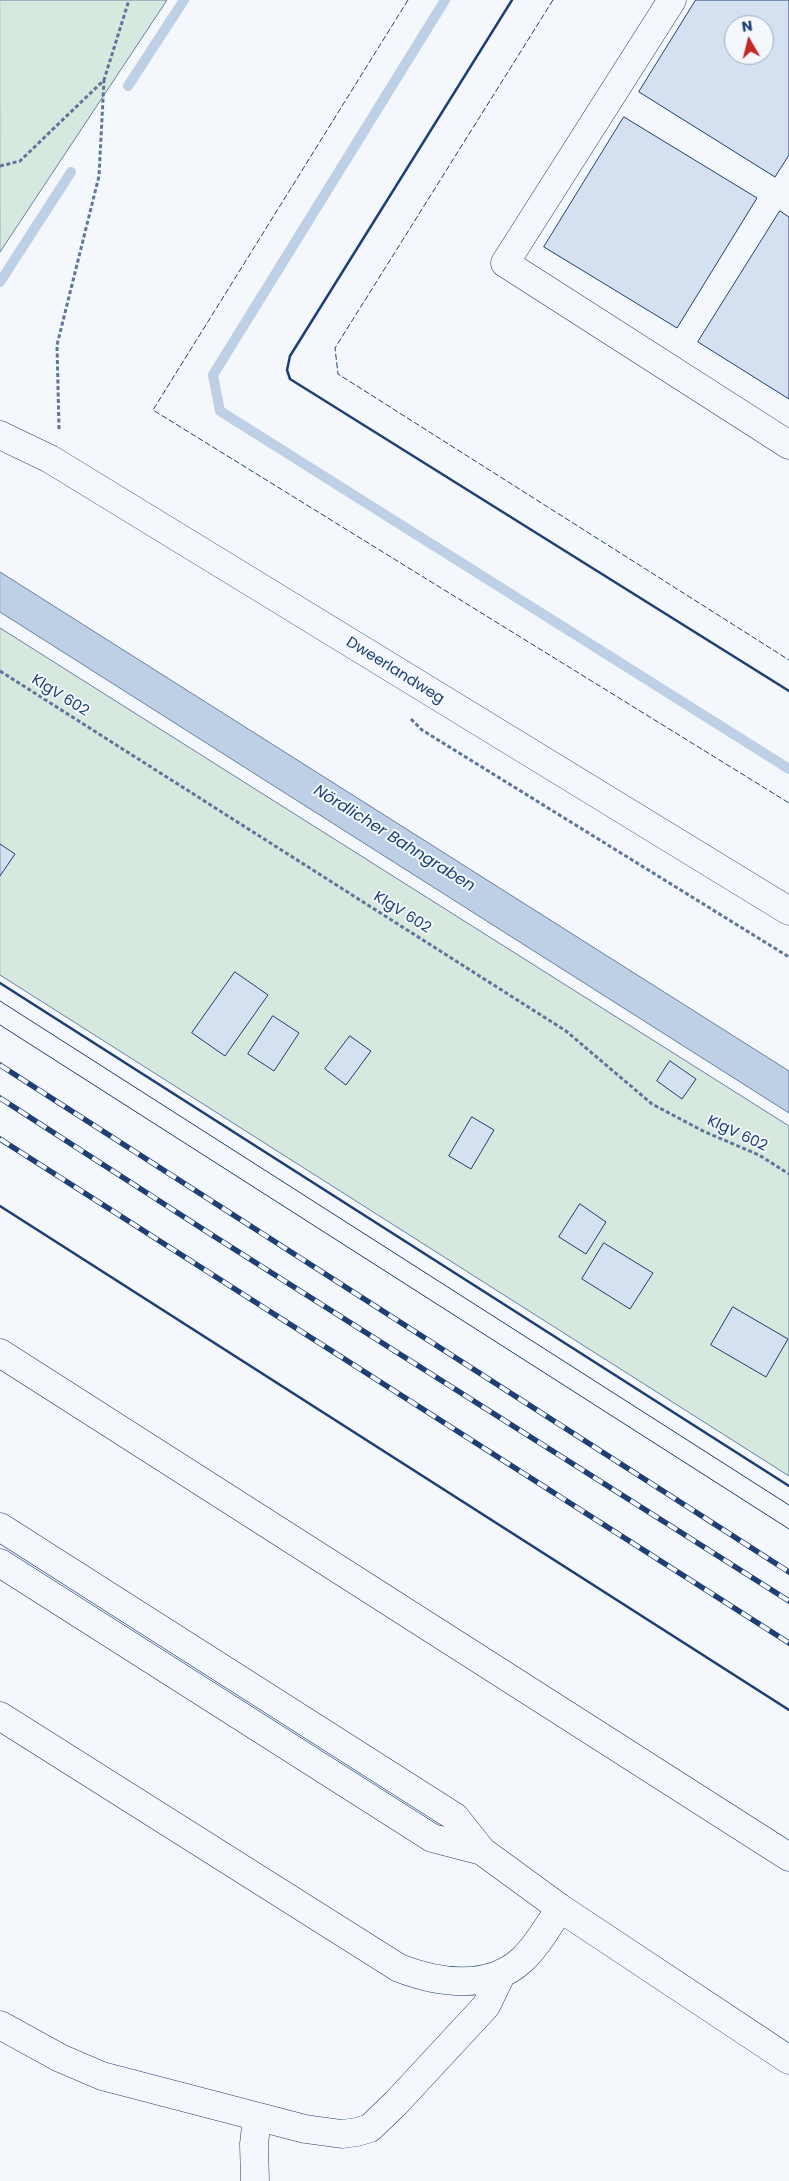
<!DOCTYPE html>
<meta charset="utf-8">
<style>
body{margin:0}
#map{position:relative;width:789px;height:2181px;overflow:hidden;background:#f4f7fb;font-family:Poppins,sans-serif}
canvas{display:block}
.north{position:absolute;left:724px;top:15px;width:50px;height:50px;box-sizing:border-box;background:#f4f7fb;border:1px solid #9eadc5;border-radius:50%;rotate:352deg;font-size:14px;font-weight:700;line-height:20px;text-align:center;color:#1d3f73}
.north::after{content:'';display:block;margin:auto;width:18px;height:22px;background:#c62828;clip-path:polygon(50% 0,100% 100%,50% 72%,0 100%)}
</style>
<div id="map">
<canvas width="789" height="2181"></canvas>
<div class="north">N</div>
</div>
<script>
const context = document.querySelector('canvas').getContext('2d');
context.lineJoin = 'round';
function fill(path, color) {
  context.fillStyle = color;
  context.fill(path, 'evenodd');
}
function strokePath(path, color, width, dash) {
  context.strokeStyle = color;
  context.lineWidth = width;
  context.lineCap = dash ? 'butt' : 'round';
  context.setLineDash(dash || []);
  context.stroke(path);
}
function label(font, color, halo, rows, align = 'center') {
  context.font = font + ' Poppins,sans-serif';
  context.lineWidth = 4;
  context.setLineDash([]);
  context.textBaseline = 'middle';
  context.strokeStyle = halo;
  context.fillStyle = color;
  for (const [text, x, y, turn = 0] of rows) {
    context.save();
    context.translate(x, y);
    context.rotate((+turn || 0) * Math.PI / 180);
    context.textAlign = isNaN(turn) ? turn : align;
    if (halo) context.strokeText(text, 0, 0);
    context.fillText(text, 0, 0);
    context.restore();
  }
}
const green = new Path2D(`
 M0 0H167L0 252Z
 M0 628 789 1126V1476L0 975Z`);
fill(green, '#d7e8df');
strokePath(green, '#687fa3', 1);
const water = new Path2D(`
 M0 572 789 1071V1113L0 612Z`);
fill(water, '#bed0e5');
strokePath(water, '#687fa3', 1);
strokePath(new Path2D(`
 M445 0 213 375 220 411 789 769
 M128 86 184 0
 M0 282 71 172`), '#bed0e5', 10);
const building = new Path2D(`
 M696 0H789V155L775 177 639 92ZM734 25H764V55H734Z
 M624 117 757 198 677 328 544 247Z
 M780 211 789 217V399L698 342Z
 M0 844 15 854 0 876Z
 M235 972 268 995 225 1056 192 1033Z
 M273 1016 299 1033 274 1071 248 1054Z
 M350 1036 371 1051 346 1085 325 1069Z
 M670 1061 696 1079 682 1099 657 1081Z
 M472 1117 494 1130 471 1169 449 1156Z
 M580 1204 606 1222 586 1254 559 1237Z
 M604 1243 653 1273 630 1309 582 1279Z
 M733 1307 788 1339 766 1377 711 1345Z`);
fill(building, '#d5e0f0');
strokePath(building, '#1d3f73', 1);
const minor = new Path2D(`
 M672 0 505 263 789 445
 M0 435 50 459 789 911
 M0 1353 789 1857
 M0 1527 455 1817 482 1851
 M0 1563 432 1838 482 1851 560 1908 789 2060
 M0 1716 399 1968C438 1983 488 1991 522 1960 537 1946 549 1925 560 1908
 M0 2025 60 2058 102 2076 305 2129 342 2134 357 2132 370 2128 396 2103 486 2006 502 1973
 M255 2181 254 2144 257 2118`);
strokePath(minor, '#1d3f73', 29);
strokePath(new Path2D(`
 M0 166 20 161 104 80 129 0
 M59 429 57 345 99 176 104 80
 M0 671 566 1031 652 1104 703 1131 759 1155 789 1174
 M411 719 422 730 789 957`), '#5e769c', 3, [4, 2.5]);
strokePath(minor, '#f4f7fb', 28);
strokePath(new Path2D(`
 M0 1001 789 1505
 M0 1025 789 1529`), '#1d3f73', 1);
const rail = new Path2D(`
 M0 1065 789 1572
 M0 1098 212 1235 789 1601
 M0 1139 789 1643`);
strokePath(rail, '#1d3f73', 5.5);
strokePath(rail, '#f4f7fb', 4, [11]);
strokePath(new Path2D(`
 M408 0 153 410 789 803
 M553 0 335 348 338 374 789 660`), '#1d3f73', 1, [6, 2.5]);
strokePath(new Path2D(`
 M512 0 290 356 287 370 290 379 789 691
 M0 983 789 1486
 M0 1206 789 1710`), '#1d3f73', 2.5);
label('15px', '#1d3f73', '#f4f7fb', [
 ["Dweerlandweg",395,671,32],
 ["KlgV 602",60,696,32],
 ["KlgV 602",402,913,32],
 ["KlgV 602",737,1134,25]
]);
label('italic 16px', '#1d3f73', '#f4f7fb', [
 ["Nördlicher Bahngraben",394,839,32]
]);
</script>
